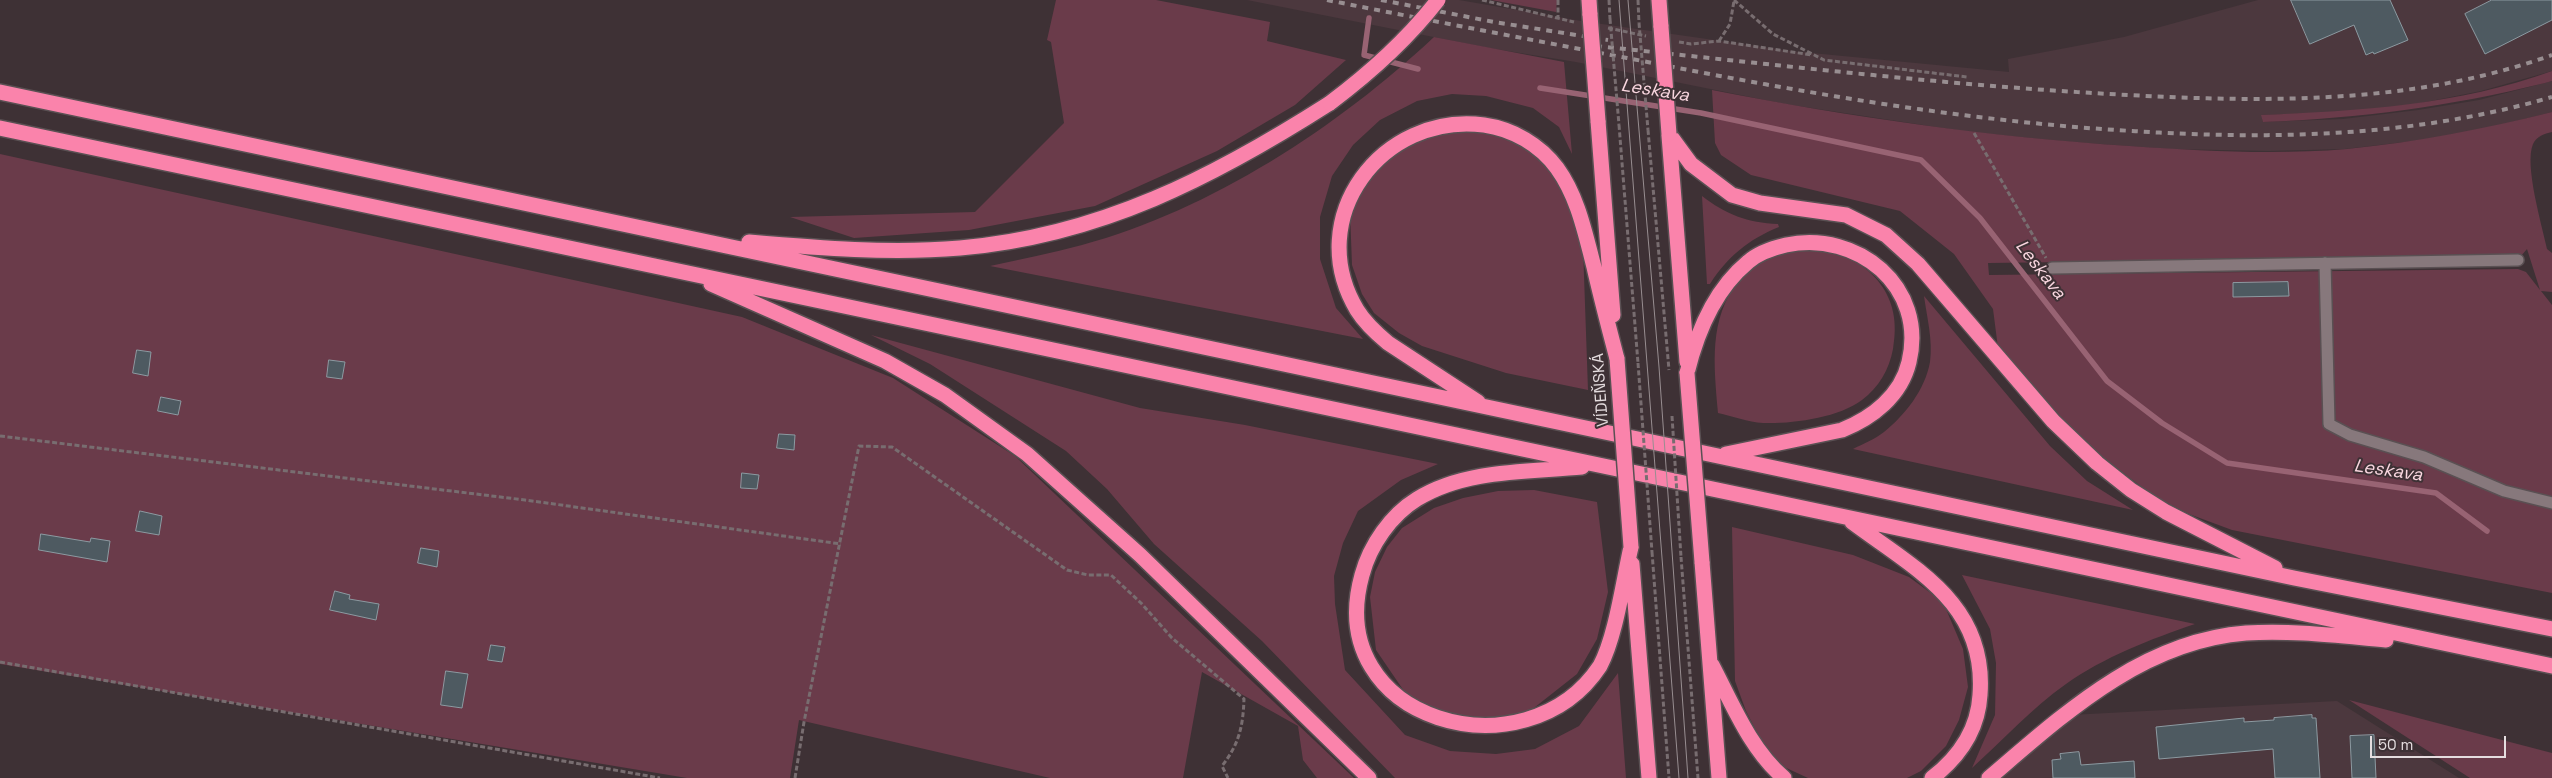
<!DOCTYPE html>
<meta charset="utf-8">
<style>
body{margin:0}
#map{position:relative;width:2552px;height:778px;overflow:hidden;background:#3e3135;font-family:"Space Grotesk",sans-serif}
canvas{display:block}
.scale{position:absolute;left:2370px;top:736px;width:136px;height:22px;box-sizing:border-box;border:2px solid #e5dddf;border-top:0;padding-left:6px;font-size:15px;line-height:18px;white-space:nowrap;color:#e5dddf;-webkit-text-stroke:4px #3e3135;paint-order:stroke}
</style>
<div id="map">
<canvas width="2552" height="778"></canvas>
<div class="scale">50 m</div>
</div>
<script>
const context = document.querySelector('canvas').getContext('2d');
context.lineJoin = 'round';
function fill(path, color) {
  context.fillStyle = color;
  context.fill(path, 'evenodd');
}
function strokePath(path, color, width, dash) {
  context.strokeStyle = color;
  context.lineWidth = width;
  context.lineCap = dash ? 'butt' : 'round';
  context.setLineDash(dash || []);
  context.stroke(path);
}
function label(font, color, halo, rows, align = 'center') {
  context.font = font + ' "Space Grotesk",sans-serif';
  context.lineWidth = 4;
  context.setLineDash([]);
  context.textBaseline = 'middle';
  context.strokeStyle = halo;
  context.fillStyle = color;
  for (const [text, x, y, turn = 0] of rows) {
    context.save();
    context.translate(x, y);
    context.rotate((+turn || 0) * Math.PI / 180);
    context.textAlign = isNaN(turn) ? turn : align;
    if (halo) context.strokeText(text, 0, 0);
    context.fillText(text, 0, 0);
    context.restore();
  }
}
fill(new Path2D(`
 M1247 0H1459L1581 21 1791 51 2009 72 2008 59 2124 37 2258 0H2552V71L2481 91 2411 105 2346 112 2262 115 2263 122 2343 119 2418 110 2479 100 2552 81V112L2485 129 2422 140 2345 149 2268 151 2171 149 2072 142 1969 132 1785 104 1576 62 1489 48Z
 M2337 701 2459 778H1999L2070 715Z`), '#4c383e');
fill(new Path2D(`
 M1056 0H1156L1270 22 1267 41 1346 60 1295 105 1217 151 1095 206 969 230 854 238 790 217 975 212 1064 123 1051 42 1047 40Z
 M1491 0H1557L1556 12Z
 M1434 37 1564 62 1572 154 1559 127 1533 108 1486 96 1452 94 1417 101 1380 120 1353 145 1332 176 1320 217V259L1336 308 1363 339 990 266C1021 259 1052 253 1082 245 1211 210 1338 127 1434 37Z
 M2552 71V81L2545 83C2447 107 2363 118 2263 122L2261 115C2359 111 2459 105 2552 71Z
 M1712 90C1851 117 1989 137 2130 146 2201 151 2275 155 2347 149 2417 142 2484 129 2552 112V132C2544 134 2537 136 2533 144 2524 165 2542 225 2547 249L2552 253V292L2541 291 2552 305V593L2232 530 2189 514 2155 497 2096 452 2058 416 1998 348 1993 309 1954 254 1900 211 1751 175 1721 155 1715 143ZM2527 249 2540 290 2526 272 2518 269 1989 275 1988 263 2521 256Z
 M1450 131H1480L1510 139 1534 153 1551 171 1563 191 1583 247 1588 390 1506 373 1422 346 1399 333 1374 313 1362 294 1352 265 1350 212 1364 181 1404 146Z
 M0 154 742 317 893 378 1015 456 1354 778H1317L1303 760 1298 726 1202 672 1183 778H1050L799 720 790 778H687L0 664Z
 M1702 196C1725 214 1748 223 1778 224L1779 227C1749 239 1727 257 1710 284H1707Z
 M1825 246C1873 265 1903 295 1893 349 1889 370 1879 387 1862 400 1838 418 1792 424 1763 423 1748 422 1732 416 1718 413 1714 366 1708 319 1739 280 1747 270 1755 260 1768 255 1786 250 1807 249 1825 246Z
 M1924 296 2050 446 2087 481 2133 510 1853 449C1863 444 1875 439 1884 432 1905 415 1925 390 1930 362 1933 340 1927 318 1924 296Z
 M871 335 1140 408 1245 425 1438 464 1401 480 1358 511 1343 543 1334 576 1335 604 1345 670 1405 735 1450 751 1496 754 1535 749 1579 726 1618 673 1626 778H1395L1262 641 1154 544 1107 489 1066 451 930 364Z
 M1534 490 1597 502 1608 592 1597 639 1577 674 1525 715 1484 722 1436 715 1406 694 1376 650 1370 597 1375 572 1387 547 1402 528 1434 508 1463 498 1498 491Z
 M1732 527 1853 555 1909 577 1943 602 1963 649 1968 687 1959 720 1946 746 1921 771 1907 778H1808L1782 766 1761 740 1746 711 1735 681Z
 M1962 575 2195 624C2151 639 2104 657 2066 684 2032 708 2003 740 1972 768L1995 715 1996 663 1990 629Z
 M2349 700 2552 753V778H2470Z`), '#6a3b4a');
strokePath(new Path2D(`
 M1369 18 1364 55 1418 69
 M1540 88 1701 113 1921 160 1980 218 2107 381 2162 423 2227 463 2436 493 2487 531`), '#986373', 5.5);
const building = new Path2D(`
 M2291 0H2390L2408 40 2374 54 2373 52 2366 55 2354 25 2310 44Z
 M2492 0H2552V20L2485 54 2465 14Z
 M2288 282 2289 296 2233 297V283Z
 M137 350 151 352 148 376 133 373Z
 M329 360 345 362 342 379 327 377Z
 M161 397 181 401 178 415 158 411Z
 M779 434 795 435 794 450 777 448Z
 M742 473 759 475 757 489 741 488Z
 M140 511 162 516 159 535 136 531Z
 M41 534 90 542 91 538 110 541 107 562 39 550Z
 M421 548 439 551 437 567 418 563Z
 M335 591 350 595 349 599 379 604 376 620 330 610Z
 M491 645 505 647 502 662 488 660Z
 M446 671 468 674 462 708 441 705Z
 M2312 715V718H2316L2320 778H2275L2273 749 2159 759 2156 727 2244 718V722L2274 720V718Z
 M2374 735 2376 778H2352L2350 736Z
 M2079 752 2081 765 2134 761 2135 778H2053L2052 760 2061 759 2060 754Z`);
fill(building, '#4e5a61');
strokePath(building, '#8c9aa1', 1);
const lane = new Path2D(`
 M2325 263 2329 424 2350 435 2424 457 2504 491 2552 503
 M2052 268 2518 260`);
const highway = new Path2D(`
 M1589 0 1590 15
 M1659 0 1661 27
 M0 92 2294 578 2552 629
 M1598 121 1613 315
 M0 128 2552 666
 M1669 134 1691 164 1732 195 1760 203 1846 215 1886 235 1918 264 2053 421 2097 463 2131 490 2166 512 2275 568
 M1669 136 1687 362
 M749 242C819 248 890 254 960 248 1100 236 1214 177 1330 103
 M711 284 885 361 945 395 1027 454 1140 555 1369 778
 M1687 373C1697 332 1714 290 1748 262 1758 253 1773 248 1786 245 1858 230 1927 287 1909 362 1901 396 1872 418 1842 430L1726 454
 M1478 402 1388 343C1376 333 1365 323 1357 310 1302 218 1382 112 1484 125 1513 129 1540 145 1557 168 1578 197 1585 233 1594 267 1601 298 1609 328 1617 359
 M1582 467C1529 472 1465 469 1417 499 1391 515 1370 545 1362 575 1321 722 1526 778 1600 666 1616 636 1623 582 1631 547
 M1852 522C1915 569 1987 604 1980 695 1978 730 1959 757 1932 778
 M1702 562 1719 778
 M1632 564 1649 778
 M1712 665C1732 703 1750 749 1784 778
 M1989 778C2064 714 2142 641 2246 633 2292 630 2340 636 2386 640`);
strokePath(lane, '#5a5053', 14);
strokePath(highway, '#5a5053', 18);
strokePath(new Path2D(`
 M1482 0 1574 22
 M1558 0V18
 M1609 0 1610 19
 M1638 0 1639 23
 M1734 0 1773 34 1824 60 1967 77
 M1608 28 1646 36
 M1719 41 1730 24 1734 1
 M1679 42 1691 44 1719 41 1812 55
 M1619 125 1638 363
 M1648 130 1669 370
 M1974 133 2046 258
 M0 436 525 500 841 544
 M1652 552 1669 778
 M1681 557 1698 778
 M0 662 660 778
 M795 778 804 722 859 446 892 447 1067 570 1088 575H1111L1141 603 1172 638 1244 699C1243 727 1239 744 1222 766L1228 778`), '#786d70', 3, [5, 2.5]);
strokePath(lane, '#87787c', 11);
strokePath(highway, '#fa83ab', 15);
strokePath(new Path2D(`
 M1619 0 1679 778
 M1628 0 1659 367 1688 778`), '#988e91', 1);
strokePath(new Path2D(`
 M1327 0C1427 20 1527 39 1627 58 1794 91 1961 121 2132 131 2273 140 2415 137 2552 97
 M1381 0 1494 22 1608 40
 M1596 46C1761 63 1926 83 2092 93 2246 102 2405 108 2552 55`), '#988e91', 4, [6, 6]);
const highwayBridge = new Path2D(`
 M1590 15 1598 121
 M1661 27 1669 134
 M1330 103C1370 73 1407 40 1438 0
 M1617 359 1631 547
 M1687 373 1702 562`);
strokePath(highwayBridge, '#5a5053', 18, []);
strokePath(new Path2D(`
 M1610 19 1619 125
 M1639 23 1648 130
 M1638 363 1652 552
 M1672 416 1681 557`), '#786d70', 3, [5, 2.5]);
strokePath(highwayBridge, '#fa83ab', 15);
label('16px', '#e5dddf', '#3e3135', [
 ["VÍDEŇSKÁ",1601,390,-94]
]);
label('italic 18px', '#fad7e0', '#3e3135', [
 ["Leskava",1655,91,9],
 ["Leskava",2040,270,52],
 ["Leskava",2388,471,8]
]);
</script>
